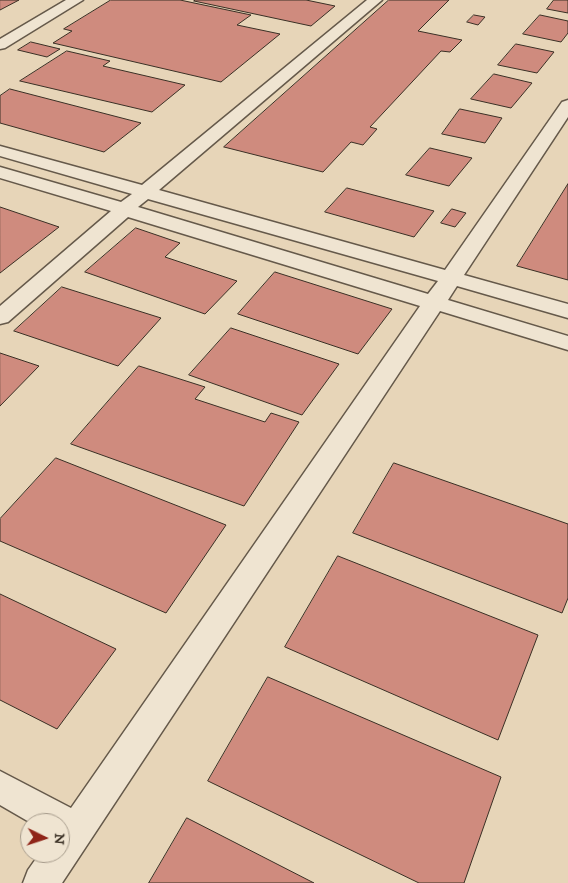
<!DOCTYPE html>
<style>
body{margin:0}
#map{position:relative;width:568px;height:883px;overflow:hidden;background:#e7d5b8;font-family:"IM FELL DW Pica",serif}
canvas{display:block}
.north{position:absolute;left:20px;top:813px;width:50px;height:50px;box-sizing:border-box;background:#efe4d1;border:1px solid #a79c8c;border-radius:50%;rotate:94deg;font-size:14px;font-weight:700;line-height:20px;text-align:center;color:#3a3025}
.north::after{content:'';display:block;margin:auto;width:18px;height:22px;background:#8f2418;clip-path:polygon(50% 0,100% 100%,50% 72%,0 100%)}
</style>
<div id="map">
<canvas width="568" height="883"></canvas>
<div class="north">N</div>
</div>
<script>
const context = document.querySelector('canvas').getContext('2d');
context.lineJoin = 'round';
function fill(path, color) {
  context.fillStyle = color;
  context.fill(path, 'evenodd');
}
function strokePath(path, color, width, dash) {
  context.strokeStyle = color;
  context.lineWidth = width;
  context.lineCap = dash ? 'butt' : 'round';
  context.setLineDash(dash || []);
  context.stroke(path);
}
const building = new Path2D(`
 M0 0H19L0 10Z
 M111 0H180L251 15 237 25 280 34 221 82 53 43 72 31 64 29Z
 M196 0H306L335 6 311 26 194 1Z
 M389 0H449L418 31 462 40 450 52 441 51 370 127 377 129 363 145 351 142 323 172 224 147Z
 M554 0H568V13L547 9Z
 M474 15 485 17 478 25 467 22Z
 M540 15 568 21V33L561 42 523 34Z
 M31 42 60 49 47 57 18 50Z
 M516 44 554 52 537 73 498 65Z
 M67 51 110 61 103 66 185 85 152 112 20 81Z
 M494 74 532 83 511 108 471 99Z
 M10 89 141 123 104 152 0 123V96Z
 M460 109 502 118 485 143 442 134Z
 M430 148 472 158 449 186 406 175Z
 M568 184V280L517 266Z
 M347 188 434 211 414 237 325 212Z
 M0 207 59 227 0 273Z
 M452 209 466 213 455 227 441 223Z
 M136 228 180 243 165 257 237 281 205 314 85 272Z
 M275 272 392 309 358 354 238 314Z
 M62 287 161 318 118 366 14 331Z
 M231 328 339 364 302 415 189 375Z
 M0 353 39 366 0 406Z
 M139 366 205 387 195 399 265 422 271 413 299 422 244 506 71 444Z
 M56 458 226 525 166 613 0 541V519Z
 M394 463 568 524V598L562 613 353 533Z
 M338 556 538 635 498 740 285 647Z
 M0 594 116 649 57 729 0 700Z
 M268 677 501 777 464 883H419L208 781Z
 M187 818 314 883H149Z`);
fill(building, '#cf8b7e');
strokePath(building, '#3a3025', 1);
const minor = new Path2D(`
 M66 0H83L5 48 0 49V39Z
 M367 0H382L159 190 445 270 562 102 568 100V117L464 275 568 304V318L457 286 448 300 568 336V350L440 311 62 883H23L28 870 40 853H60V823H31L0 805V771L71 808 420 306 128 217 8 322 0 324V306L111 211 0 178V167L121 202 132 194 0 156V146L142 185ZM148 199 438 281 428 294 138 207Z`);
strokePath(minor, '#65594a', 3);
fill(minor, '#efe4d1');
</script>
